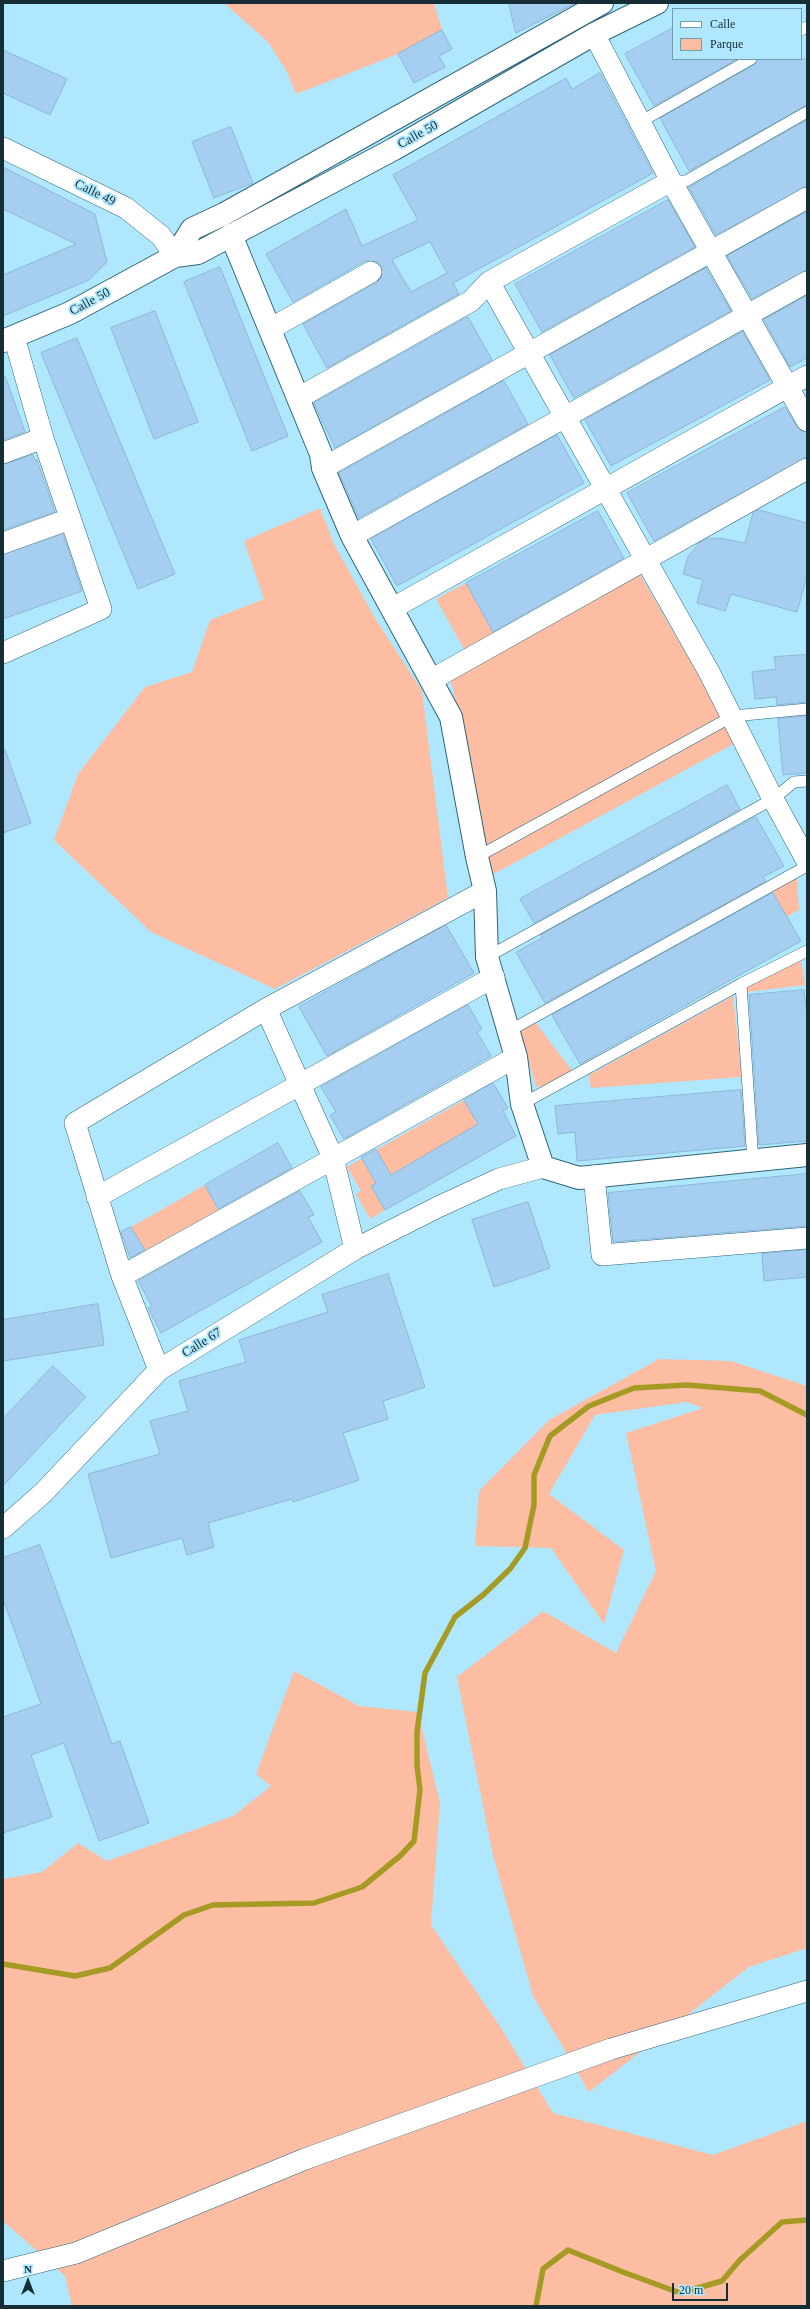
<!DOCTYPE html>
<style>
body{margin:0}
#map{position:relative;width:810px;height:2309px;overflow:hidden;background:#afe8fe;font-family:"Times New Roman",serif}
canvas{display:block}
.frame{position:absolute;inset:0;border:4px solid #162d35;pointer-events:none}
.legend{position:absolute;left:672px;top:8px;width:130px;height:52px;box-sizing:border-box;background:#afe8fe;border:1px solid #729dae;margin:0;padding:5px 7px;list-style:none;font-size:12px;color:#162d35}
.legend li{display:flex;align-items:center;gap:8px;height:20px}
.legend b{width:20px;border:1px solid #729dae}
.north{position:absolute;left:8px;top:2261px;width:40px;height:40px;-webkit-text-stroke:3px #afe8fe;paint-order:stroke;rotate:0deg;font-size:11px;font-weight:700;line-height:16px;text-align:center;color:#162d35}
.north::after{content:'';display:block;margin:auto;width:14px;height:18px;background:#162d35;clip-path:polygon(50% 0,100% 100%,50% 72%,0 100%)}
.scale{position:absolute;left:672px;top:2283px;width:56px;height:18px;box-sizing:border-box;border:2px solid #162d35;border-top:0;padding-left:5px;font-size:12px;line-height:14px;white-space:nowrap;color:#162d35;-webkit-text-stroke:3px #afe8fe;paint-order:stroke}
</style>
<div id="map">
<canvas width="810" height="2309"></canvas>
<div class="frame"></div>
<ul class="legend">
<li><b style="height:5px;background:#fff"></b>Calle</li>
<li><b style="height:11px;background:#fcbda2"></b>Parque</li>
</ul>
<div class="north">N</div>
<div class="scale">20 m</div>
</div>
<script>
const context = document.querySelector('canvas').getContext('2d');
context.lineJoin = 'round';
function fill(path, color) {
  context.fillStyle = color;
  context.fill(path, 'evenodd');
}
function strokePath(path, color, width, dash) {
  context.strokeStyle = color;
  context.lineWidth = width;
  context.lineCap = dash ? 'butt' : 'round';
  context.setLineDash(dash || []);
  context.stroke(path);
}
function label(font, color, halo, rows, align = 'center') {
  context.font = font + ' "Times New Roman",serif';
  context.lineWidth = 4;
  context.setLineDash([]);
  context.textBaseline = 'middle';
  context.strokeStyle = halo;
  context.fillStyle = color;
  for (const [text, x, y, turn = 0] of rows) {
    context.save();
    context.translate(x, y);
    context.rotate((+turn || 0) * Math.PI / 180);
    context.textAlign = isNaN(turn) ? turn : align;
    if (halo) context.strokeText(text, 0, 0);
    context.fillText(text, 0, 0);
    context.restore();
  }
}
fill(new Path2D(`
 M224 3H434L442 30 398 54 296 94 286 70 268 42Z
 M320 508 334 544 375 618 422 691 448 898 275 989 151 932 54 840 78 774 145 687 192 672 210 620 264 599 244 541Z
 M638 571 737 742 492 875 451 680Z
 M466 583 494 634 465 651 436 599Z
 M793 878 797 879 799 910 786 917 772 889Z
 M801 959 805 985 747 992V987Z
 M733 996 742 1077 591 1088 589 1075Z
 M535 1022 574 1073 545 1088 536 1086 520 1033 521 1029Z
 M464 1100 478 1125 444 1144 458 1169 443 1177 429 1153 390 1175 376 1150Z
 M362 1158 376 1183 371 1186 385 1210 370 1219 356 1194 361 1191 347 1167Z
 M205 1185 218 1210 145 1251 131 1227Z
 M659 1359 731 1361 807 1386V1948L749 1967 589 2092 533 1996 493 1855 457 1677 543 1611 616 1653 656 1571 626 1433 703 1408 687 1402 595 1415 549 1494 624 1550 604 1624 551 1548 475 1546 479 1491 549 1420Z
 M294 1671 359 1706 418 1712 440 1803 431 1925 501 2028 553 2113 713 2155 807 2121V2306H72L65 2276 3 2221V1879L42 1872 78 1843 107 1861 233 1816 271 1786 256 1774Z`), '#fcbda2');
strokePath(new Path2D(`
 M3 1964 75 1976 110 1968 184 1915 213 1905 314 1903 362 1887 400 1856 414 1841 420 1790 417 1765V1732L425 1673 455 1617 483 1595 510 1569 525 1548 534 1505V1475L550 1436 589 1406 634 1388 687 1385 760 1391 807 1415
 M536 2306 543 2269 568 2250 623 2272 680 2293 722 2281 740 2260 782 2222 807 2220`), '#a59b24', 5.5);
const building = new Path2D(`
 M509 3H576L516 33Z
 M673 28V59H737L654 106 625 54Z
 M442 30 452 49 439 56 445 67 414 83 398 54Z
 M3 50 67 79 50 115 3 93Z
 M758 59H807V105L689 171 660 118 754 65Z
 M600 73 653 173 453 283 459 294 327 368 303 324 377 282 381 278 382 266 377 262 365 261 293 302 266 254 346 209 362 246 418 220 393 175 566 78 572 89ZM430 242 447 273 411 292 392 260Z
 M807 120V186L716 235 689 188Z
 M231 127 253 183 214 198 192 142Z
 M3 167 95 214 107 262 89 280 3 316V275L76 244 3 209Z
 M668 200 695 247 542 332 515 284Z
 M807 212V270L752 299 727 256Z
 M220 267 288 436 252 451 184 282Z
 M706 268 731 311 574 398 550 355Z
 M807 296V358L790 367 764 320Z
 M155 311 198 422 154 439 111 328Z
 M468 317 492 360 335 448 314 403Z
 M743 332 770 380 611 466 585 420Z
 M77 338 175 574 138 589 41 353Z
 M3 376H5L25 432 3 440Z
 M504 381 528 424 359 518 339 473Z
 M785 407 797 427 807 433V457L654 541 627 493Z
 M557 435 584 483 397 586 371 539Z
 M33 455 35 460H37L55 512 3 530V465Z
 M759 510 807 523V576L797 612 731 594 725 611 697 603 703 580 683 574 688 557 699 543 707 539 720 538 745 543 753 513Z
 M598 511 624 558 493 632 466 583Z
 M63 534 82 591 3 619V555Z
 M807 655V702L777 705 776 697 755 699 752 672 776 669 774 657Z
 M807 716V773L783 775 778 719Z
 M5 750 31 823 3 833V751Z
 M727 785 740 809 534 923 520 899Z
 M756 817 784 866 763 877 766 881 545 1003 516 952 542 938 541 935Z
 M773 893 801 941 580 1064 552 1015Z
 M446 925 474 973 327 1056 299 1007Z
 M804 990 807 1014V1141L759 1145 749 995Z
 M468 1005 482 1029 477 1032 491 1056 344 1139 330 1115 336 1112 321 1087Z
 M493 1083 508 1108 503 1111 516 1136 385 1210 371 1186 376 1183 361 1157 376 1149 391 1175 478 1124 464 1100Z
 M741 1090 745 1146 577 1161 575 1132 558 1134 555 1106Z
 M278 1143 292 1168 218 1209 205 1185Z
 M807 1174V1226L613 1242 608 1193Z
 M300 1191 314 1215 308 1217 322 1242 161 1333 148 1308 152 1306 138 1281Z
 M528 1202 550 1268 494 1287 472 1220Z
 M131 1227 145 1250 130 1258 121 1232Z
 M807 1250V1277L764 1281 762 1254Z
 M388 1274 425 1387 383 1401 388 1419 343 1433 359 1480 293 1502 292 1499 208 1523 214 1547 187 1555 182 1538 111 1558 88 1474 160 1454 150 1421 188 1411 179 1381 246 1362 239 1340 328 1312 322 1295Z
 M98 1304 104 1345 3 1361V1320Z
 M53 1366 86 1397 3 1486V1419Z
 M40 1545 112 1744 120 1741 149 1823 99 1841 64 1743 31 1755 52 1817 3 1833V1717L41 1704 3 1599V1558Z`);
fill(building, '#a5cef0');
strokePath(building, '#8db6d7', 1);
const service = new Path2D(`
 M801 30 807 27
 M640 122 751 59
 M671 181H686L807 112
 M477 857 733 716 807 709
 M487 957 773 799 794 782 807 781
 M741 984 753 1162
 M509 1031 807 866
 M522 1104 741 984 807 951`);
const minor = new Path2D(`
 M594 34 671 181 807 421
 M3 148 126 208 161 236 175 256
 M489 282 709 672 773 799 807 861
 M270 329 371 272
 M298 398 471 301 489 282 671 181
 M3 453 43 438
 M323 468 807 198
 M352 536 807 282
 M3 543 70 519
 M393 608 807 376
 M3 653 101 609 43 438 14 337
 M431 680 807 469
 M266 1009 333 1158 355 1249
 M594 1176 602 1255 807 1238
 M97 1197 494 977
 M122 1276 516 1057
 M159 1370 122 1276 75 1123 266 1009 485 891
 M3 1528 43 1493 159 1370 355 1249 438 1207 499 1179 543 1167
 M3 2271 76 2253 305 2159 611 2049 807 1991`);
const tertiary = new Path2D(`
 M231 235 321 454 323 468 352 536 451 717 477 857 485 891 487 957 516 1057 522 1104 543 1167 579 1178 807 1155`);
const secondary = new Path2D(`
 M175 256 192 229 224 214 602 3
 M3 341 70 313 175 256 198 253 394 149 594 34 657 3`);
strokePath(service, '#2f6579', 12);
strokePath(minor, '#2f6579', 22);
strokePath(tertiary, '#2f6579', 24);
strokePath(secondary, '#2f6579', 24);
strokePath(service, '#fff', 11);
strokePath(minor, '#fff', 21);
strokePath(tertiary, '#fff', 22);
strokePath(secondary, '#fff', 22);
label('13px', '#162d35', '#afe8fe', [
 ["Calle 50",418,135,-29],
 ["Calle 49",95,193,26],
 ["Calle 50",90,302,-28],
 ["Calle 67",202,1343,-32]
]);
</script>
